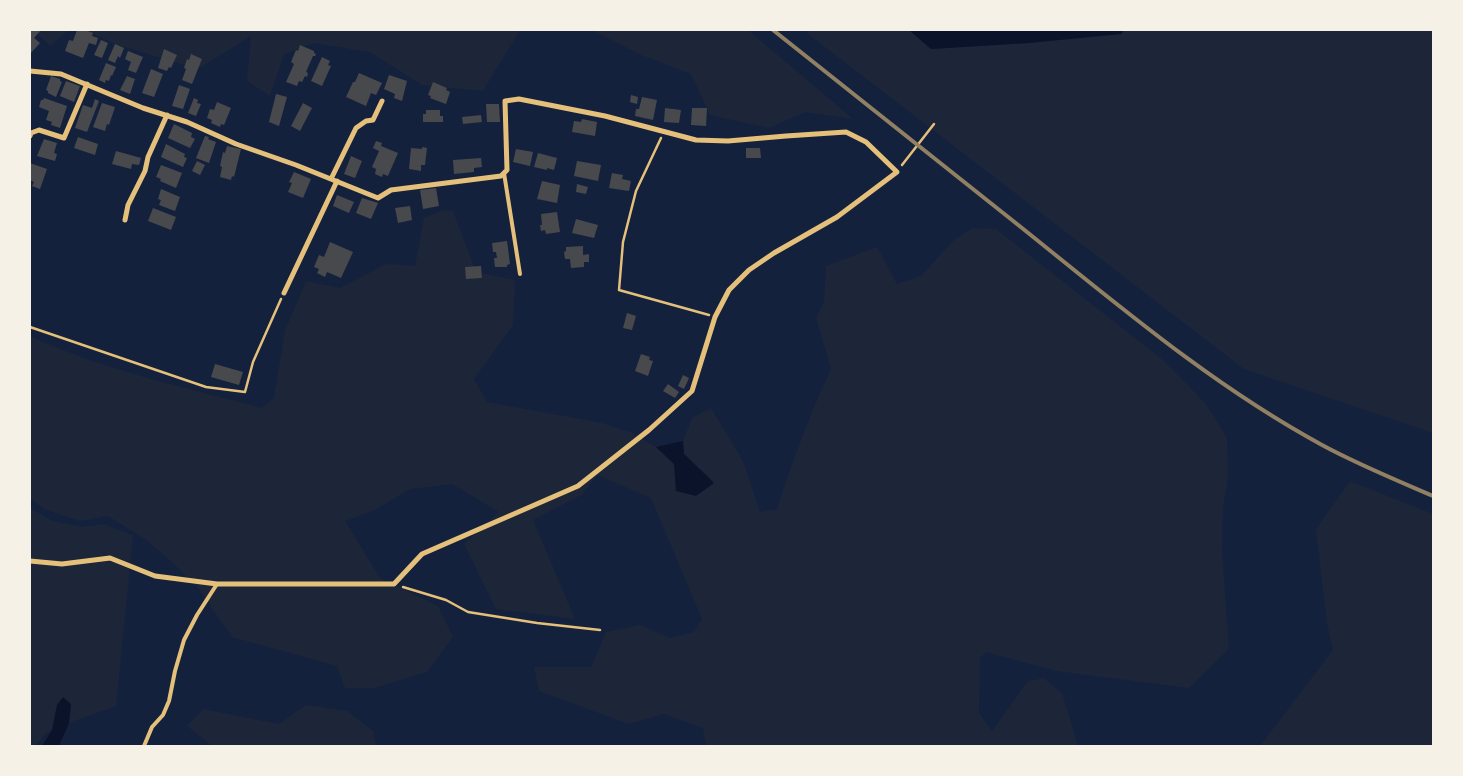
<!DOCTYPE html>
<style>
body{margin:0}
#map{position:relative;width:1463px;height:776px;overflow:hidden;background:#14213d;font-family:"Fira Sans",sans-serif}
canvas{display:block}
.frame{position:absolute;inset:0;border:31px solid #f6f1e7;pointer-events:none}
</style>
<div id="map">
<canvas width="1463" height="776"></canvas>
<div class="frame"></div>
</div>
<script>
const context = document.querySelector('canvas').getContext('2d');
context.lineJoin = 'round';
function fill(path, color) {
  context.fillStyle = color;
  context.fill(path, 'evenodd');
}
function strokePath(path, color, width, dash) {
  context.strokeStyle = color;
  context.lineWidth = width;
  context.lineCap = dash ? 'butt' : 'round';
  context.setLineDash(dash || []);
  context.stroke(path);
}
fill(new Path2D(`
 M33 30H69L50 46 39 35Z
 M83 30H520L483 91 422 85 370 52 314 43 284 54 270 96 247 81 251 36 198 69 118 45Z
 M592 30H748L853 119 805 112 769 128 710 115 691 74 641 55Z
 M809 30H909L931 49 1028 43 1121 34 1124 30H1433V433L1244 369 808 34Z
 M444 210 453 211 476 272 515 280 513 325 474 379 487 402 602 423 630 432 656 447 674 464 714 482 684 454 683 441 692 418 711 408 743 461 760 512 777 509C793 460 809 415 831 369L816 318 824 302 826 266 877 247 897 284 921 276 953 241 972 228 996 229 1163 360 1206 404 1227 438 1228 476 1223 508 1222 552 1229 649 1189 688 1056 671 986 652 980 658 979 713 992 731 1028 681 1044 678 1062 693 1078 746H706L703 728 664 714 629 724 539 691 534 667H591L606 632 640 625 670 638 694 632 702 619 651 498 597 475 583 494 533 520 575 619 496 609 464 544 499 512 452 484 410 489 375 510 345 521 380 578 438 606 453 637 427 672 374 688H345L337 666 232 637 198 588 173 563 146 540 108 516 80 521 44 509 30 498V336C103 370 184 387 262 408L274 398 285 330 306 281 340 288 386 264 415 266 424 218Z
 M1350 481 1433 514V746H1260L1333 650 1327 623 1316 529Z
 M30 508 53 521 82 527 103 524 133 535 116 706 69 723 71 704 57 705 52 730 46 733 35 746H30Z
 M306 705 347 711 373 731 376 746H212L187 726 203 709 279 724Z`), '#1d2539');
fill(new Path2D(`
 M909 30H1124L1121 34 1028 43 931 49Z
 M683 441 684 454 714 483 696 496 676 491 674 464 656 447Z
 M63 697 71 704 69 723 59 746H42L52 730 57 705Z`), '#0b132b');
fill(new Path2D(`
 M30 30H41L34 38 40 43 30 54Z
 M77 30H85L93 33 92 36 98 38 96 45 89 43 83 58 65 51 69 40 73 41Z
 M101 40 108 43 102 58 94 55Z
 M115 44 124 48 120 58 118 56 115 63 108 60Z
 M300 45 314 51V53L316 54 315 56H313L306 72 308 73 307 77 305 76 302 82 299 81 297 86 286 82 294 64 291 62 296 50 298 51Z
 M164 49 177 55 171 68 169 67 167 71 158 68Z
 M128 51 143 57 136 73 128 70 131 62 125 59Z
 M191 54 202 59 192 84 182 80 186 69 184 68 187 59 189 60Z
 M322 57 330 61 328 65 331 66 322 86 311 81Z
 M106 63 116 67 112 76 111 75 109 81 106 80 105 83 99 80Z
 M151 69 163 74 154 97 142 93Z
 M359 73 382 83 376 95 371 93 366 106 346 97 353 82H355Z
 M389 75 407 81 402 101 394 98 395 94 384 89Z
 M51 76 60 79V81L62 82 56 97 48 93V91L46 90Z
 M127 76 135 79 130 94 120 90Z
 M66 81 80 86 74 102 60 96Z
 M433 82 447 88 446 90 450 92 446 104 430 98 431 96 428 95Z
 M179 85 190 89 183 109 172 106Z
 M276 94 287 97 279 126 269 122Z
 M631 95 638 97 637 104 630 102Z
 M642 97 657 100 653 120 635 116 636 109H639Z
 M44 98 67 106 60 128 51 125 52 122 46 120 49 111 39 107 41 100H43Z
 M194 98 198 100 197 103 201 104 196 116 188 113Z
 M95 99 99 101 87 132 75 128 83 105 92 108Z
 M217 102 231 108 224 125 221 124 220 127 211 123 212 120 207 118 210 109 214 110Z
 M102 103 115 107 109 125 107 124 105 131 93 127Z
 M303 103 312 108 300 131 291 126Z
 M486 104H499L500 122H487Z
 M665 108 681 110 679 123 664 122Z
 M692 108H707L706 126 691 125Z
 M426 110H440V116H443V122H423V114H426Z
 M481 115 482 122 463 124 462 117Z
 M582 119 597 122 595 136 572 132 574 121 581 122Z
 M174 124 192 133 191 137 195 139 190 148 168 138Z
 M205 136 209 137 208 139 216 142 209 163 196 158Z
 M78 137 98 144 95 155 74 148Z
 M44 139 57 143 54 153 57 154 55 161 37 156Z
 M376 141 382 143 381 146 398 153 388 176 383 174 382 177 375 174 376 169 372 167 379 151 373 148Z
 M166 144 185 154 184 157 187 158 183 167 161 157Z
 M227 146 241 149 234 177 232 176 231 180 220 177 222 167 220 166 223 152 225 153Z
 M422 147 427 148 425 165H421V171L409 169 411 148 422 149Z
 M746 148H760L761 158H746Z
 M516 149 533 152 530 166 513 162Z
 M116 151 141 158 139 165 132 164 131 169 112 164Z
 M538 153 557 158 554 170 547 168V170L534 167Z
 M351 156 362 161 355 178 344 174Z
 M481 158 482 167 474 168V172L454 174 453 160Z
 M197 161 205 165 200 175 192 171Z
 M577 161 601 165 598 181 574 176Z
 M30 163 47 169 40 189 32 186 34 182 30 180Z
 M161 165 182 173 176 188 160 181 161 179 156 177Z
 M294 172 311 179 303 198 288 192 292 183 289 182Z
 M612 173 623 175 622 179 631 181 629 191 609 188Z
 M542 181 560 185 557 203 537 199Z
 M577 184 588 187 586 194 576 192Z
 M436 188 439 206 423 209 420 190Z
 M161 189 180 197 175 211 159 205 161 200 158 199Z
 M337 195 354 202 349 213 333 206Z
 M362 198 378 203 371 219 356 213Z
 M410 206 412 220 398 223 395 208Z
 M153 208 176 217 171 230 148 221Z
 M557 212 560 232 546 234 545 230 541 231 540 225H542L541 214Z
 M576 219 598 225 594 238 572 233Z
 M507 241 510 264 507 265V267H495L494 258H497L496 252H493L492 243Z
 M330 242 353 252 341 278 327 272 325 277 317 273 319 269 314 267 319 255 324 257Z
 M583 246V255L589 254V262H584V267L571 268 570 259H565L564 252 566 251V247Z
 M481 266 482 278 466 279 465 267Z
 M627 313 636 316 632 330 623 328Z
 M641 354 650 357 649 360 653 361 648 376 635 371Z
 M215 364 243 372 239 385 211 377Z
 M683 375 689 378 684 389 678 386Z
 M668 384 679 392 675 398 663 391Z`), '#48494c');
strokePath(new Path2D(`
 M661 138 636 191 623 242 619 290 709 315
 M902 165 934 124
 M30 327 206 387 245 392 253 362 281 299
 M403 587 446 600 468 612 537 623 600 630`), '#e5c07b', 2.5);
strokePath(new Path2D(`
 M504 173 520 274
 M144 746 152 727 163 715 169 701 175 671 184 640 197 615 217 584`), '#e5c07b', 4);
strokePath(new Path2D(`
 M30 71 61 74 143 108 187 122 236 144 296 165 378 198 391 190 501 176 507 170 505 101 519 99 605 116 696 140 728 141 786 136 846 132 866 142 897 172 837 217 774 253 749 270 729 290 715 317 692 391 649 430 578 486 422 554 394 584H217L155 576 110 558 62 564 30 561
 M30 136 31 133 39 130 64 138 87 84
 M331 179 356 128 366 121 373 120 382 101
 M125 220 128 205 145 171 148 157 167 115
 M284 293 337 181`), '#e5c07b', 5);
strokePath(new Path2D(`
 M773 30C856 96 939 162 1022 228 1118 305 1213 386 1322 445 1357 464 1396 480 1433 496`), '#918062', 4);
</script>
